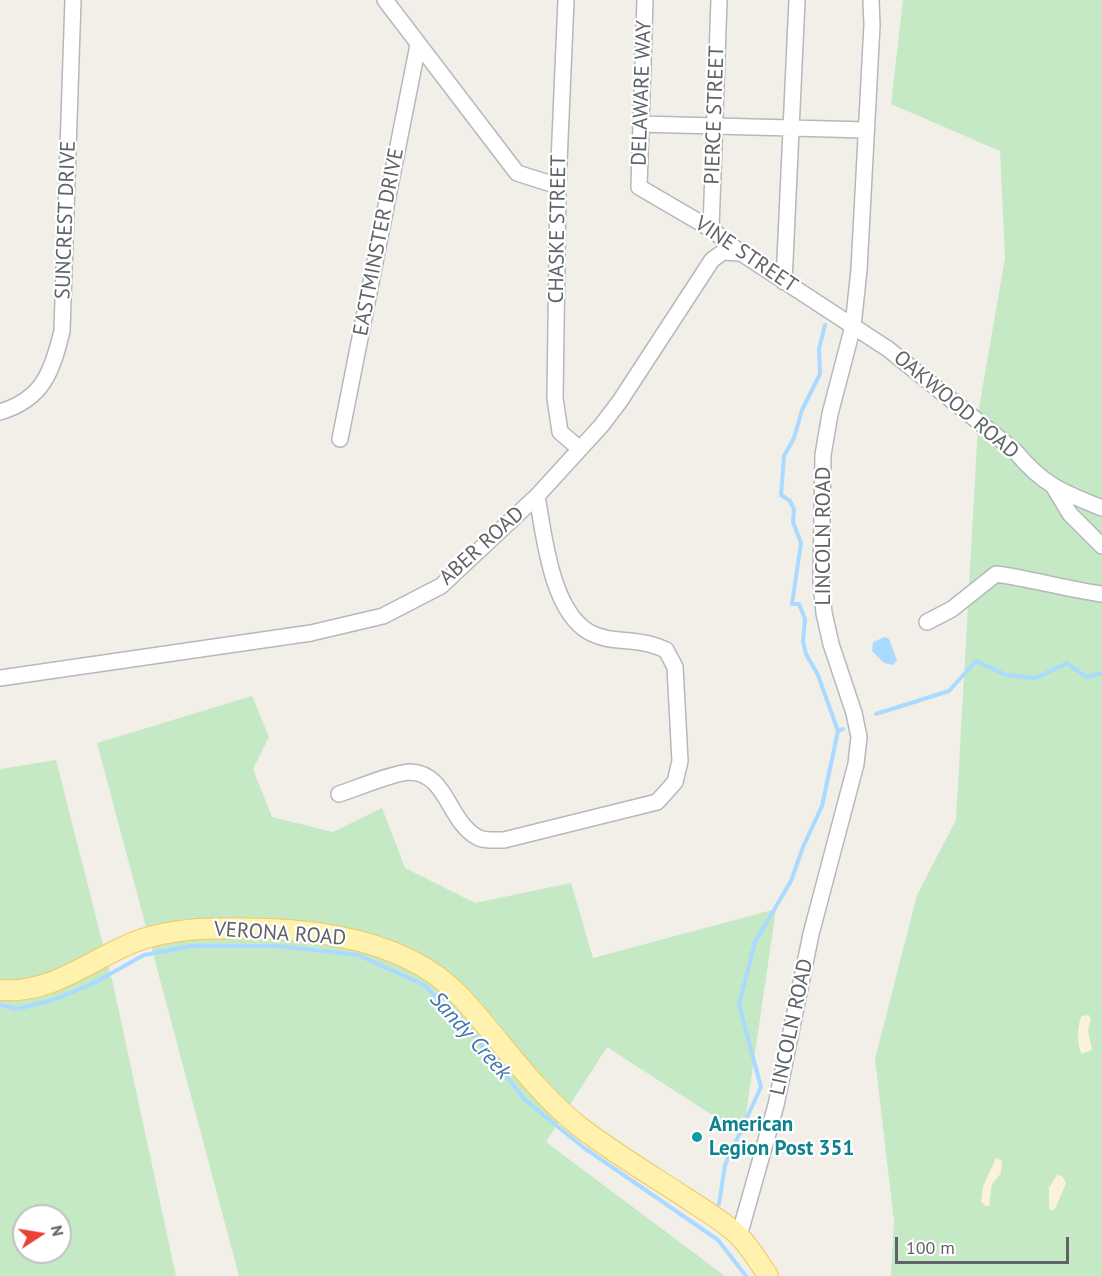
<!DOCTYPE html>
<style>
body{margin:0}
#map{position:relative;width:1102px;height:1276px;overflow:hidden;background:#f1efe8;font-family:"PT Sans",sans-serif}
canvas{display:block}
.north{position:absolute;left:12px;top:1204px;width:60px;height:60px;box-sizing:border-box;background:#fff;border:2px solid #bfc1c3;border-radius:50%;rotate:78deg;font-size:16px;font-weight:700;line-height:24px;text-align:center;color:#5f6368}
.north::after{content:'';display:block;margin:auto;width:21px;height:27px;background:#ea4335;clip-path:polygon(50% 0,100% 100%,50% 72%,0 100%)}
.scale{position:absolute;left:895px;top:1237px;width:174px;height:27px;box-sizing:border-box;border:3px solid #5f6368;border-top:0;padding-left:8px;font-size:18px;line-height:21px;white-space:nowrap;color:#5f6368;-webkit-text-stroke:4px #fff;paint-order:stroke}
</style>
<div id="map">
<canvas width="1102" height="1276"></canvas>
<div class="north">N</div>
<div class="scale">100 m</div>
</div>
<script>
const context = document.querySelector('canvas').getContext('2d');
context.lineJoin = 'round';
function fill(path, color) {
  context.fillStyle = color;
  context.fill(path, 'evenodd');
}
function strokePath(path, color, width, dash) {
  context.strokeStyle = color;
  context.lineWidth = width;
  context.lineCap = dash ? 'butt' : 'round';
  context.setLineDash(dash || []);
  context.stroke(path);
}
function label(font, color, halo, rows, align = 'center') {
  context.font = font + ' "PT Sans",sans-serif';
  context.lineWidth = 4.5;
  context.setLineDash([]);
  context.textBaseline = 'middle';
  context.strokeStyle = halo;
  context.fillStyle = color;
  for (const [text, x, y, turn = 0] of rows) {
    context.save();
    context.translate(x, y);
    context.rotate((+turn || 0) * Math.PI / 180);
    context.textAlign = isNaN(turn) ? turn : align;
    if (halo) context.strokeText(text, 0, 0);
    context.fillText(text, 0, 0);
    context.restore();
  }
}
fill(new Path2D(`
 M903 0H1102V1276H891L894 1221 875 1059 917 895 956 820 979 408 1005 258 1000 151 891 104Z
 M252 696 269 737 253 769 272 817 333 832 382 808 405 868 475 903 571 883 593 958 776 909 743 1135 607 1047 546 1142 725 1276H239L97 743Z
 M56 760 113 984 176 1276H0V769ZM24 1216H60V1252H24Z`), '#c5e8c5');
fill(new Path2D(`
 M1089 1015 1091 1019 1088 1030 1092 1050 1082 1054C1077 1048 1077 1023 1082 1016Z
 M996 1158 1002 1161 1001 1173 992 1184 989 1206H986L981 1202 983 1186Z
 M1057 1175 1062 1176 1066 1183 1056 1207 1052 1211 1049 1208V1188Z`), '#fbf3d9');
fill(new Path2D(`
 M885 637 889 639 897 660 893 665 884 663 872 651 873 642Z`), '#aadaff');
strokePath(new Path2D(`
 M825 325 819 349 820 374 802 410 794 438 784 456 781 495 790 501 794 509 793 522 801 543 792 604H799L805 619 803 641 806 654 818 675 838 731
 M876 714 949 691 976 661 1006 675 1036 678 1067 663 1086 677 1102 673
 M0 1005 17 1009 53 1000 92 984 144 955 192 946H278L358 955 424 985 468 1028 525 1100 583 1147 718 1240 746 1276
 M719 1204 725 1165 761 1087 739 1005 755 942 791 881 803 847 822 806 838 731 843 729`), '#aadaff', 4);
const minor = new Path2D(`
 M385 0 517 173 558 186
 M566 0 558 186 555 398 560 432 580 449
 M645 0 639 187 711 229 741 253 888 349 1015 451C1043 485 1062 492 1102 508
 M640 124 866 130
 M711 229 719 0
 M784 282 797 0
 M0 412C43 399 52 372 62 331L73 0
 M340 439 418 45
 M1055 489 1070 514 1102 546
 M927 622 952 609 996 574C1032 579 1066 589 1102 594
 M0 678 311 633 383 616 441 586 537 496 601 426 620 401 712 260 723 252 741 253
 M339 794C355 789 395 772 410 772 447 773 448 821 477 837 483 841 496 840 504 840L657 802 675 782 680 761 675 667 666 650C659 647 651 644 644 643 624 639 607 642 589 632 551 610 544 535 537 496
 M739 1236 776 1105 811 934 856 764 859 737 854 713 831 644 824 613 821 581 823 455 830 414 853 326 859 270 872 25 871 0`);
const major = new Path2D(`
 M0 990C47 994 82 966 123 947 145 936 173 931 198 929 284 926 396 929 460 996 500 1039 533 1090 580 1127 614 1153 651 1175 686 1198 704 1210 723 1221 738 1235 750 1247 759 1262 768 1276`);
strokePath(minor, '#b5b8bc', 18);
strokePath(major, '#f2c960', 22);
strokePath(minor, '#fff', 15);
strokePath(major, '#fff2af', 20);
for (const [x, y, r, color] of [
 [697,1137,6,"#0f9aa8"]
]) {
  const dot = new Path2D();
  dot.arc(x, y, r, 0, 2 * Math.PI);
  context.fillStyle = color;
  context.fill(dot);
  strokePath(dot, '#fff', 2);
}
label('21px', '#5f6368', '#fff', [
 ["DELAWARE WAY",642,93,-88],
 ["PIERCE STREET",715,115,-88],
 ["SUNCREST DRIVE",66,220,-88],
 ["CHASKE STREET",558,229,-89],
 ["EASTMINSTER DRIVE",379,242,-79],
 ["VINE STREET",746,255,34],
 ["OAKWOOD ROAD",956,405,40],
 ["LINCOLN ROAD",824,536,-90],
 ["ABER ROAD",482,546,-42],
 ["VERONA ROAD",280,934,4],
 ["LINCOLN ROAD",792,1027,-78]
]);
label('bold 21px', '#0d838f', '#fff', [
 ["American",709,1125],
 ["Legion Post 351",709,1149]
], 'left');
label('italic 22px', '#4174aa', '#fff', [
 ["Sandy Creek",470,1036,48]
]);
</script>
